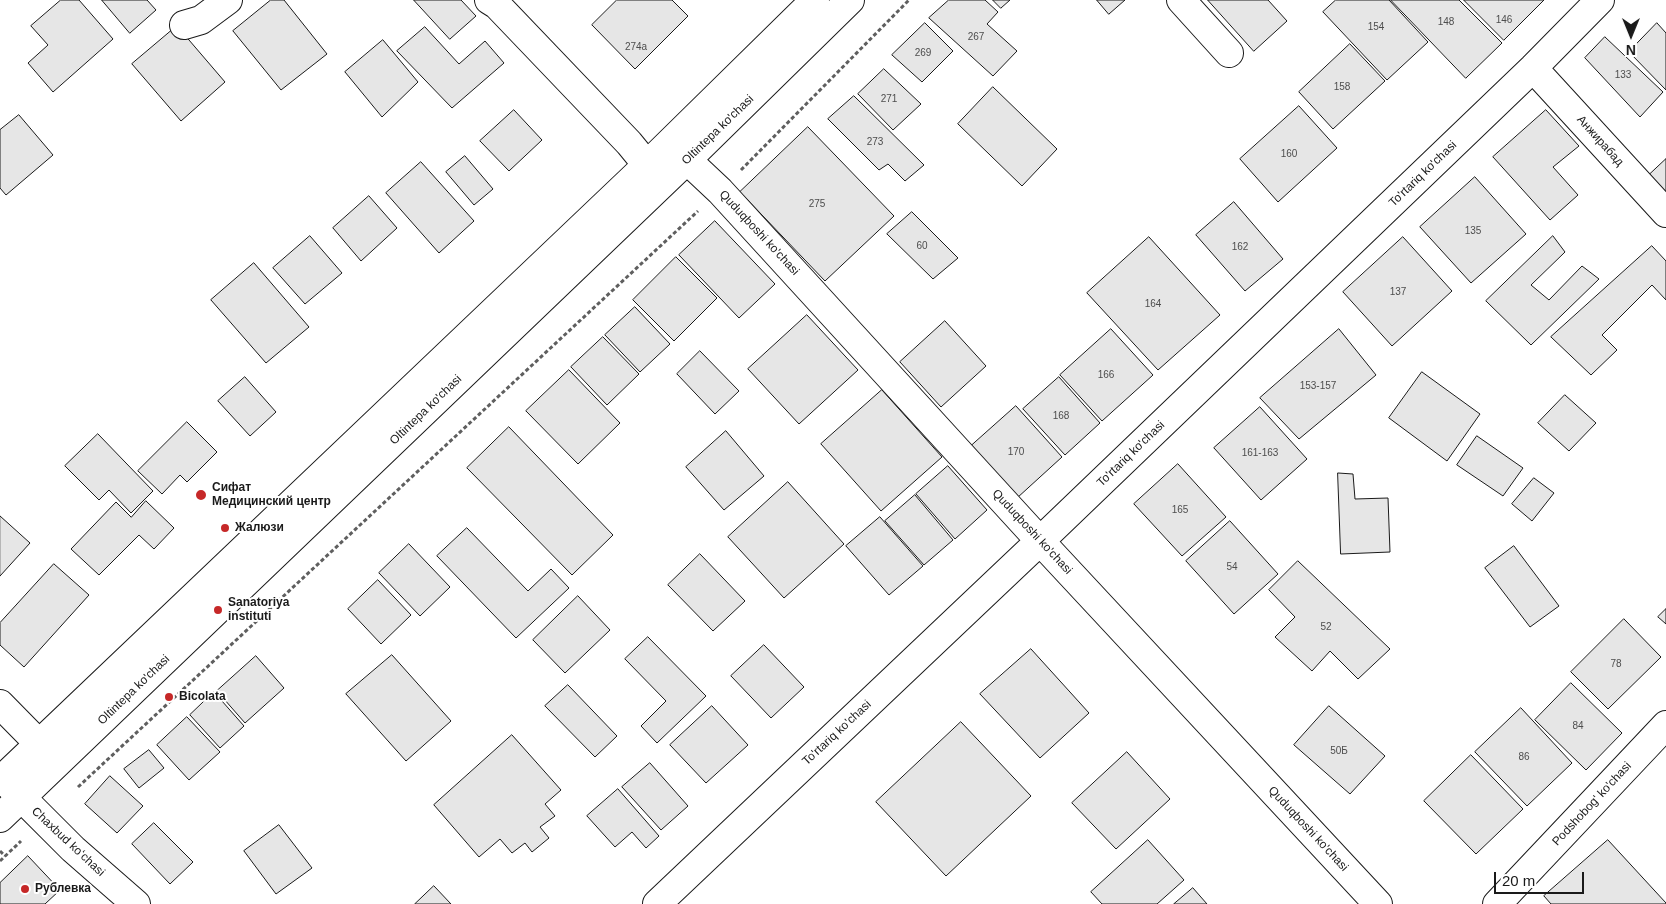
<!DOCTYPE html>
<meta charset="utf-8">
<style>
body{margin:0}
#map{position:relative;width:1666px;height:904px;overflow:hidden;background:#fff;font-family:Arial,sans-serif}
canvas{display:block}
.north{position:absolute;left:1606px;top:10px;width:50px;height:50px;-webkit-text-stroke:4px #fff;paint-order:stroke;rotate:180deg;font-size:14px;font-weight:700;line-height:20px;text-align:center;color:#1a1a1a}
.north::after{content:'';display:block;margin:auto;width:18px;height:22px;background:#1a1a1a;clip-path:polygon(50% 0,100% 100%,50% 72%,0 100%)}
.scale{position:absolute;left:1494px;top:872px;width:90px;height:22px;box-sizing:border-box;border:2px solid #1a1a1a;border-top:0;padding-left:6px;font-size:15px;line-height:18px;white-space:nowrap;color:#1a1a1a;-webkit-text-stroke:4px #fff;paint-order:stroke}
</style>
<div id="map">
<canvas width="1666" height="904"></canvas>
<div class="north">N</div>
<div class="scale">20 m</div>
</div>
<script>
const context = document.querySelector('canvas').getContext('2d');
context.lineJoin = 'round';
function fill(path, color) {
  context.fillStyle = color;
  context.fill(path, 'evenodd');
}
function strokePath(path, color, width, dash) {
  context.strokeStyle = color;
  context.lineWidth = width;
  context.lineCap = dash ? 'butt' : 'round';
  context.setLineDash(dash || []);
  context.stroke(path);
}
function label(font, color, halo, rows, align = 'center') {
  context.font = font + ' Arial,sans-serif';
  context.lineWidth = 4;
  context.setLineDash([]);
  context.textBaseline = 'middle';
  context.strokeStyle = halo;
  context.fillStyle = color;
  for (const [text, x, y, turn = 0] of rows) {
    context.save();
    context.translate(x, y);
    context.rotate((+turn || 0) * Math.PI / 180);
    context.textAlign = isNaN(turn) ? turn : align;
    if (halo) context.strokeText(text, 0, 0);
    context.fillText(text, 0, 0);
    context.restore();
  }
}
const building = new Path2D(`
 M61 0H79L113 39 53 92 28 63 48 45 31 26Z
 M102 0H147L156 10 130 33Z
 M271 0H284L327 54 281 90 233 31Z
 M414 0H461L476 16 450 39Z
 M617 0H672L688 16 635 69 592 25Z
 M949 0H985L998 12 987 24 1017 51 993 76 929 18Z
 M993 0H1010L1001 8Z
 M1097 0H1125L1109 14Z
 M1208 0H1268L1287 21 1254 51Z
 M1336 0H1389L1428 42 1387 80 1323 12Z
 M1391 0H1459L1502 43 1466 78Z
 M1464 0H1544L1504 40Z
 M925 23 953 51 922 82 892 55Z
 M1657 23 1666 33V90L1629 52Z
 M177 26 225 82 181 121 132 64Z
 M425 27 459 64 485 41 504 63 452 108 397 51Z
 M1605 37 1663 92 1640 117 1585 58Z
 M383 40 418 82 382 117 345 72Z
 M1350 44 1385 81 1333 129 1299 92Z
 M884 69 921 104 893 130 858 94Z
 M993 87 1057 149 1022 186 958 124Z
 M854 96 924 165 905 181 888 164 879 170 828 119Z
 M1299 106 1337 148 1278 202 1240 159Z
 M514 110 542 140 509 171 480 141Z
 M1546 110 1579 146 1553 167 1578 195 1550 220 1493 157Z
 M19 115 53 155 6 195 0 188V130Z
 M808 127 894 216 825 281 740 192Z
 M465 156 493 189 474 205 446 172Z
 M1666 159V197L1647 177Z
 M421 162 474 221 439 253 386 193Z
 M1475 177 1526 234 1471 283 1420 227Z
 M369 196 397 228 361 261 333 228Z
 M1234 202 1283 259 1245 291 1196 235Z
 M912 212 958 258 933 279 887 234Z
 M715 221 775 284 739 318 679 255Z
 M310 236 342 273 305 304 273 268Z
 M1553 236 1565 252 1531 285 1549 300 1582 266 1599 279 1531 345 1486 301Z
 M1149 237 1220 315 1158 370 1087 293Z
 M1403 237 1452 291 1392 346 1343 292Z
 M1652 246 1666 261V300L1652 285 1602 335 1617 350 1591 375 1551 337Z
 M676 257 717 298 674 341 633 300Z
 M254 263 309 327 266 363 211 300Z
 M635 307 670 344 640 372 605 335Z
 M807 315 858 370 799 424 748 369Z
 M945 321 986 366 941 407 900 362Z
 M1111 329 1153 375 1102 421 1060 375Z
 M1339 329 1376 375 1299 439 1260 398Z
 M603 337 639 374 607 405 571 367Z
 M700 351 739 391 715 414 677 374Z
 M569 370 620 423 578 464 526 411Z
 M1422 372 1480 414 1447 461 1389 418Z
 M245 377 276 412 250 436 218 401Z
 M1059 377 1100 423 1065 455 1023 409Z
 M882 390 942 457 881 511 821 444Z
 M1565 395 1596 423 1569 451 1538 423Z
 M1016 406 1062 457 1017 498 970 447Z
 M1260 407 1307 459 1261 500 1214 448Z
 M187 422 217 452 187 482 180 475 162 494 138 471Z
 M509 427 613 535 572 575 467 468Z
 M726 431 764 476 724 510 686 467Z
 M98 434 153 491 131 513 109 490 99 500 65 466Z
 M1477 436 1523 468 1503 496 1457 465Z
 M1178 464 1226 517 1182 556 1134 504Z
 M948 466 987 510 955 539 916 494Z
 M1338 473 1353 474 1355 499 1388 498 1390 552 1341 554Z
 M1534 478 1554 493 1532 521 1512 504Z
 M788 482 844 544 784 598 728 537Z
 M915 495 953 540 924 565 885 521Z
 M146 501 174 528 154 549 139 535 99 575 71 549 116 502 131 517Z
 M0 516 30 543 0 576Z
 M880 517 923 566 889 595 846 546Z
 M1230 521 1278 574 1234 614 1186 561Z
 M467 528 528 591 551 569 569 588 516 638 437 556Z
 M409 544 450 587 420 616 379 573Z
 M1514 546 1559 606 1530 627 1485 568Z
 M700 554 745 601 713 631 668 585Z
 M1298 561 1390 649 1358 679 1330 651 1312 671 1275 637 1295 617 1269 590Z
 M54 564 89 595 24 667 0 645V623Z
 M378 580 411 615 381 644 348 609Z
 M578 596 610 630 565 673 533 640Z
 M1666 609V624L1658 617Z
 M1624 619 1661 657 1608 709 1571 672Z
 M648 637 706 696 657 743 641 726 666 701 625 659Z
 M764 645 804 687 771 718 731 676Z
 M1031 649 1089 713 1040 758 980 694Z
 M392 655 451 721 406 761 346 694Z
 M256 656 284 688 245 723 217 691Z
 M1571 683 1622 733 1586 770 1535 720Z
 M568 685 617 736 595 757 545 706Z
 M214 692 244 726 220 748 190 715Z
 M712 706 748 745 706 783 670 745Z
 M1329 706 1385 756 1350 794 1294 745Z
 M1521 708 1572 763 1527 806 1475 752Z
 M187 717 220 752 189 780 157 745Z
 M961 722 1031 796 946 876 876 802Z
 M512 735 561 790 545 804 555 816 540 827 549 838 532 852 525 843 512 853 500 839 479 857 434 805Z
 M149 750 164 768 139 788 124 769Z
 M1127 752 1170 799 1116 849 1072 803Z
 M1471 755 1523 809 1476 854 1424 801Z
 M650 763 688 806 661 830 622 787Z
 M110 776 143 806 117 833 85 804Z
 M618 789 659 836 646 848 632 832 615 847 587 816Z
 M154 823 193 862 170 884 132 844Z
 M279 825 312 868 276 894 244 851Z
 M1148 840 1184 880 1157 904H1102L1091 892Z
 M1608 840 1666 903V904H1551L1544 896Z
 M28 856 60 890 45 904H0V883Z
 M434 886 451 904H415Z
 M1193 888 1207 904H1174Z`);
fill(building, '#e6e6e6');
strokePath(building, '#1a1a1a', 1);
const minor = new Path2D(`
 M489 0 497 5 629 143 647 165
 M1181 0 1229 53
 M184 25 201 20 228 0
 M1533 68 1666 213
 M687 160 720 191 1040 541 1378 904
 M0 704 55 760
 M4 780 73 849 136 904
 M657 904 1040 541 1533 68 1600 0
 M1497 904 1666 725`);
const major = new Path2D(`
 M0 781 647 165 815 0
 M0 818 687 160 850 0`);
strokePath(minor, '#1a1a1a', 30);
strokePath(major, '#1a1a1a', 30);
strokePath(new Path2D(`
 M741 170 909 0
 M78 787 698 211
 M0 851 5 856
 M0 861 21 841`), '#5f5f5f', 3, [4, 2.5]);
strokePath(minor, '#fff', 28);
strokePath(major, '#fff', 28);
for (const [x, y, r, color] of [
 [201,495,6,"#c62828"],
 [225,528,5,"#c62828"],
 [218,610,5,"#c62828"],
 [169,697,5,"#c62828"],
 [25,889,5,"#c62828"]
]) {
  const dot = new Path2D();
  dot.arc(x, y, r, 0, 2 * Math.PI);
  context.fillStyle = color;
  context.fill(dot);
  strokePath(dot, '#fff', 2);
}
label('10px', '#4d4d4d', null, [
 ["146",1504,20],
 ["148",1446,22],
 ["154",1376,27],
 ["267",976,37],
 ["274a",636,47],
 ["269",923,53],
 ["133",1623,75],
 ["158",1342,87],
 ["271",889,99],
 ["273",875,142],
 ["160",1289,154],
 ["275",817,204],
 ["135",1473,231],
 ["60",922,246],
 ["162",1240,247],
 ["137",1398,292],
 ["164",1153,304],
 ["166",1106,375],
 ["153-157",1318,386],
 ["168",1061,416],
 ["170",1016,452],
 ["161-163",1260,453],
 ["165",1180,510],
 ["54",1232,567],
 ["52",1326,627],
 ["78",1616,664],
 ["84",1578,726],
 ["50Б",1339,751],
 ["86",1524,757]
]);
label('12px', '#1a1a1a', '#fff', [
 ["Oltintepa ko'chasi",718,130,-44],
 ["Анжирабад",1600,141,48],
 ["To'rtariq ko'chasi",1423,174,-44],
 ["Quduqboshi ko'chasi",759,233,47],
 ["Oltintepa ko'chasi",426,410,-44],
 ["To'rtariq ko'chasi",1131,454,-44],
 ["Quduqboshi ko'chasi",1032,532,47],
 ["Oltintepa ko'chasi",134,690,-44],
 ["To'rtariq ko'chasi",837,733,-43],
 ["Podshobog' ko'chasi",1592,804,-47],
 ["Quduqboshi ko'chasi",1308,829,47],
 ["Chaxbud koʻchasi",68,842,43]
]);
label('bold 12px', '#1a1a1a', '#fff', [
 ["Сифат",212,488],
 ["Медицинский центр",212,502],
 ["Жалюзи",235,528],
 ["Sanatoriya",228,603],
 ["instituti",228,617],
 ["Bicolata",179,697],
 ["Рублевка",35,889]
], 'left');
</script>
